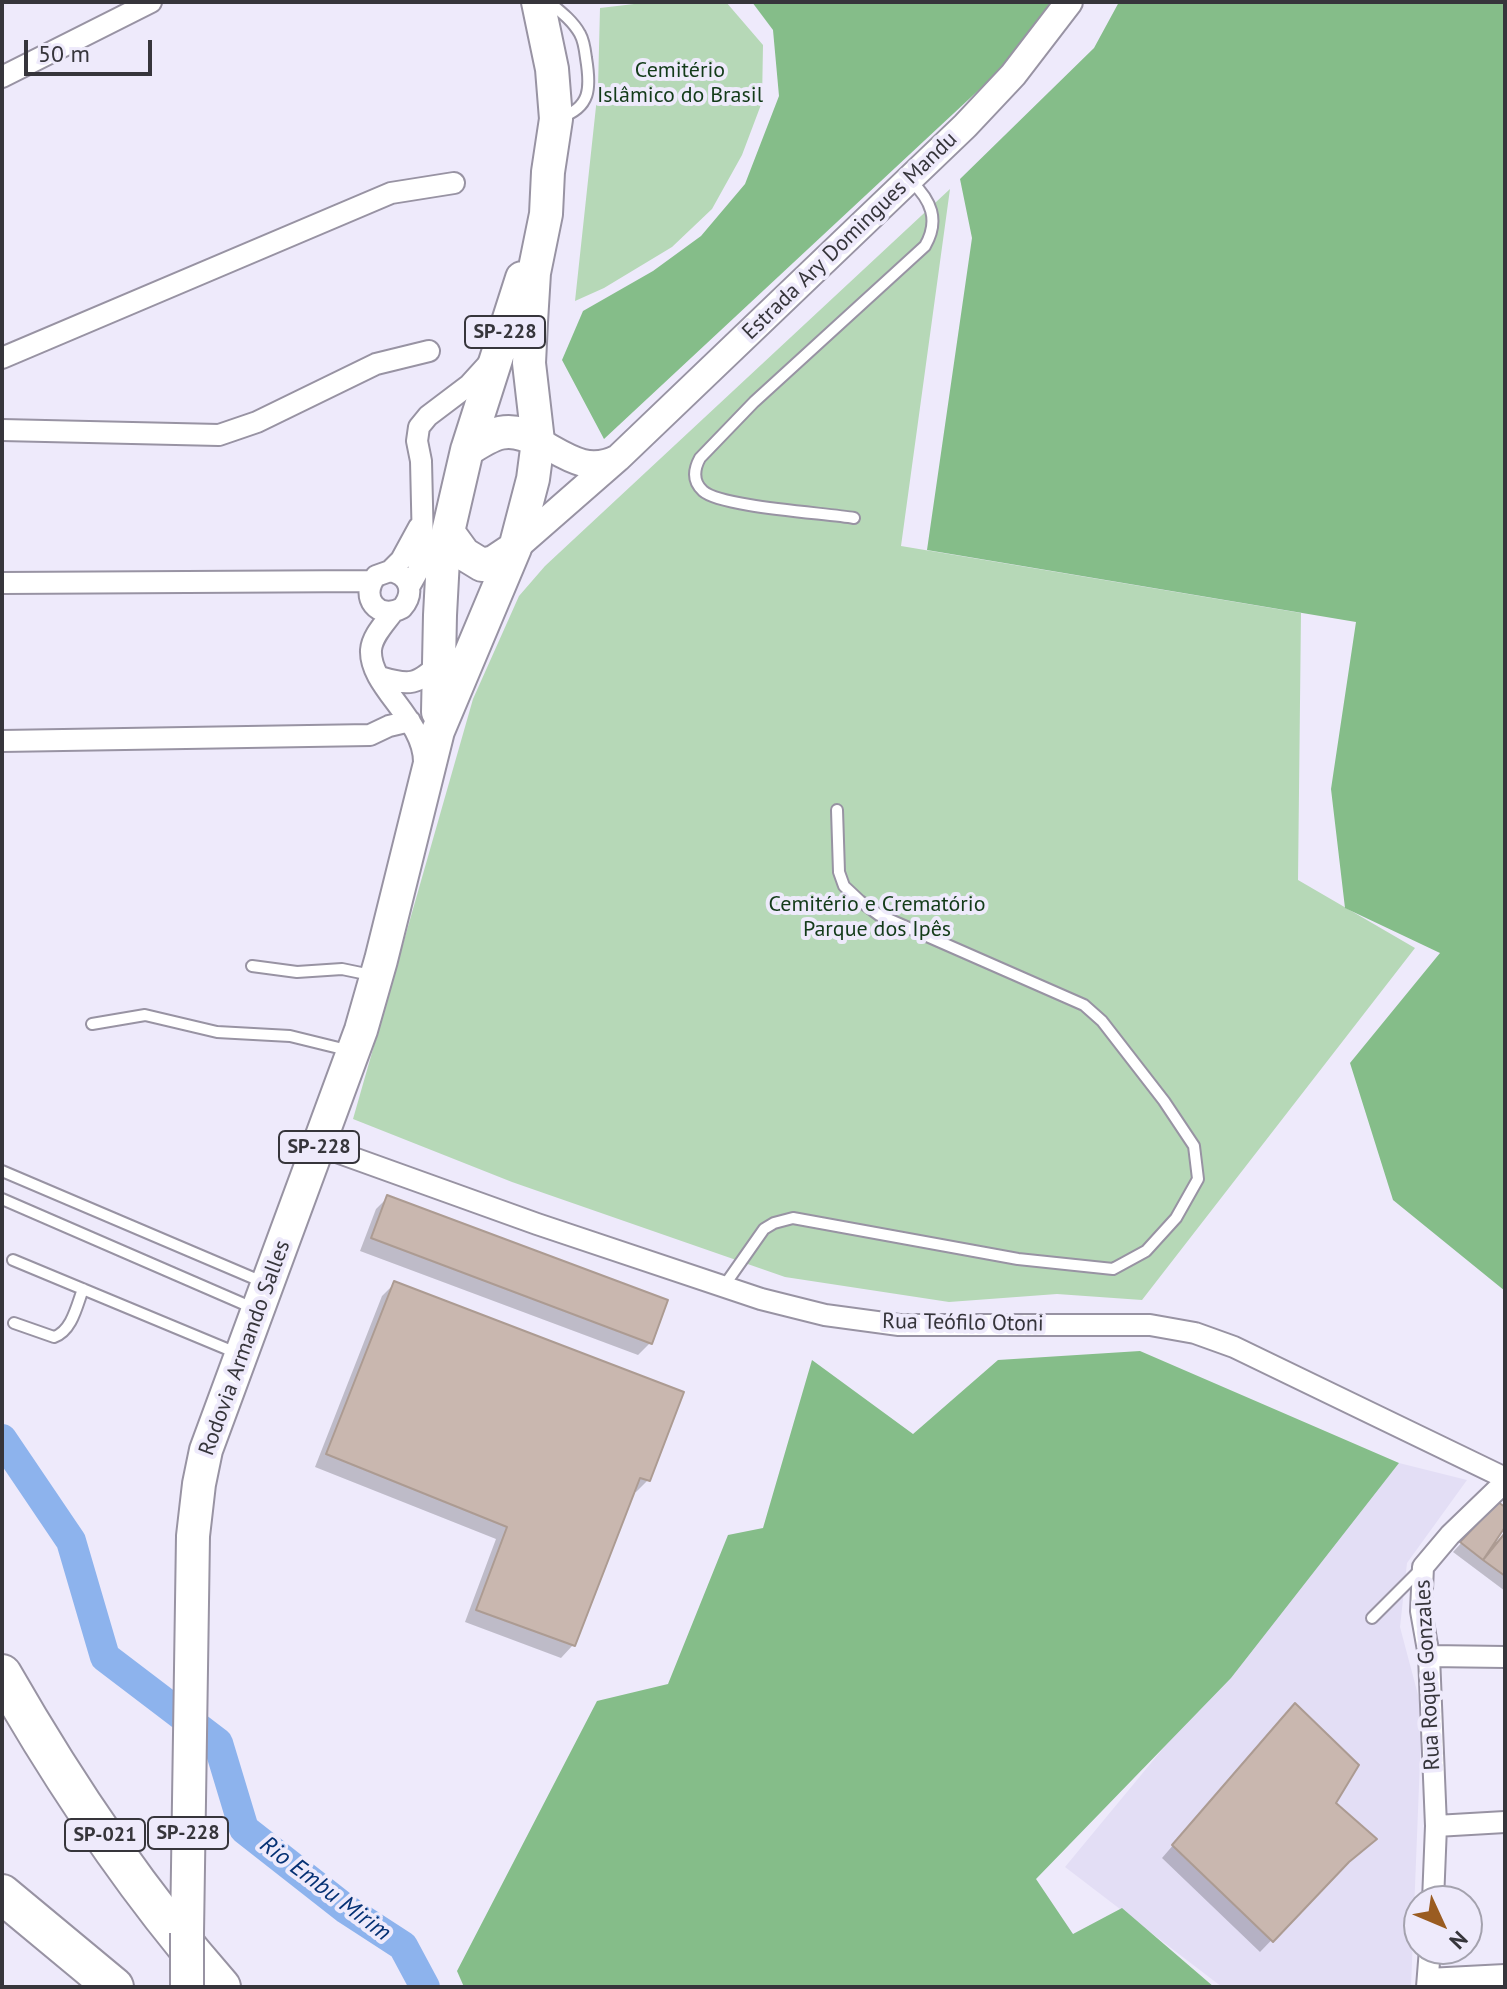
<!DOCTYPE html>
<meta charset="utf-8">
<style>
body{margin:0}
#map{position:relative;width:1507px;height:1989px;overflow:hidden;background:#eeeafb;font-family:"PT Sans",sans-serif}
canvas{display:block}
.frame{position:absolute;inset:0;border:4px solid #36353b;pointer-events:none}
.north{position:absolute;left:1403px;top:1885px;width:80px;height:80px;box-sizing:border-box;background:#eeeafb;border:2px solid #a4a2ae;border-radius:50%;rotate:134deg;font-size:22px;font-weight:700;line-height:32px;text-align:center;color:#36353b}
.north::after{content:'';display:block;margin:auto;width:28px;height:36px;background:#9a5c21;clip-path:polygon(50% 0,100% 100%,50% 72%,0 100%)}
.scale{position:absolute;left:24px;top:40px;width:128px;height:36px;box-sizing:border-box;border:4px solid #36353b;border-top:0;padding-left:10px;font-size:24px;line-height:28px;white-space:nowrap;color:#36353b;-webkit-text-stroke:6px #eeeafb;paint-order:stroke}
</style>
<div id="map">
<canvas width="1507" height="1989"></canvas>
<div class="frame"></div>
<div class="north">N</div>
<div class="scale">50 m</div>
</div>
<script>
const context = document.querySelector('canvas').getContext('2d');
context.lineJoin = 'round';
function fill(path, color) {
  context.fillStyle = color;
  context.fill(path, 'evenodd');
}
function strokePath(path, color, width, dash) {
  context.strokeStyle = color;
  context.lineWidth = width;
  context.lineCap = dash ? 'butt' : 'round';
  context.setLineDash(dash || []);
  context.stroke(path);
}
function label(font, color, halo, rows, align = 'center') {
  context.font = font + ' "PT Sans",sans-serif';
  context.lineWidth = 8;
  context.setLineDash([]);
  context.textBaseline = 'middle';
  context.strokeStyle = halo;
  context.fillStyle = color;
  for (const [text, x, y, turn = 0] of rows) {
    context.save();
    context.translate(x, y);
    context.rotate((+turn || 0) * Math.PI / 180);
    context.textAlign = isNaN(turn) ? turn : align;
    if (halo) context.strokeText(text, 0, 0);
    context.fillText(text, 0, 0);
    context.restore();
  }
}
fill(new Path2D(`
 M1399 1463 1467 1480 1407 1563 1400 1627 1422 1710 1411 1987H1222L1065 1867Z`), '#e3def5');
fill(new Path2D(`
 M651 2H726L763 45 762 102 742 155 712 209 672 247 604 288 575 301 598 88 600 8Z
 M950 189 901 546 1301 613 1298 880 1415 948 1142 1300 1057 1294 949 1302 785 1277 512 1182 353 1119 473 699 519 596 545 566Z`), '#b6d8b7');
fill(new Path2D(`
 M752 2H1052L1026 46 604 439 562 360 583 311 653 271 701 236 745 184 779 96 773 30Z
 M1119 2H1505V1291L1393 1200 1350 1063 1440 953 1345 908 1331 789 1356 622 927 550 972 238 960 179 1094 48Z
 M1140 1351 1399 1463 1231 1678 1036 1879 1073 1934 1122 1908 1214 1987H464L457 1971 597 1701 668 1684 728 1535 763 1528 812 1360 913 1434 998 1360Z`), '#85bd89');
fill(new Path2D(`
 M388 1197 650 1343 638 1355 360 1251 376 1209Z
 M394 1284 648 1480 636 1492 632 1491 573 1645 561 1658 465 1622 496 1539 315 1467 382 1296Z
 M1505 1510V1525L1493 1543 1496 1545 1505 1533V1591L1453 1552 1489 1513Z
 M1283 1718 1334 1803 1337 1872 1260 1952 1162 1858Z`), '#0003');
strokePath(new Path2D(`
 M2 1439 71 1541 105 1657 218 1743 244 1829 346 1909 403 1946 425 1987`), '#8db3ed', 30);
const building = new Path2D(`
 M387 1195 668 1300 652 1344 371 1238Z
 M394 1281 684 1392 650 1481 640 1478 575 1646 476 1610 507 1527 326 1454Z
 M1498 1502 1505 1507V1527L1483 1560 1460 1542Z
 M1505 1533V1576L1483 1560Z
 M1295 1703 1359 1765 1336 1803 1377 1839 1349 1862 1273 1942 1172 1845Z`);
fill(building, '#c9b7af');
strokePath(building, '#ac9b92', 2);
const service = new Path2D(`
 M549 2C560 11 573 21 580 34 584 41 585 50 586 58 591 88 591 108 559 118
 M854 518C825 513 721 507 703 491 692 481 694 469 700 458L754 402 925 246C940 220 931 200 911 181
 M252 966 297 972 342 969 371 975
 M92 1024 145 1015 217 1032 290 1036 347 1050
 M2 1171 265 1283
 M2 1199 253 1308
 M13 1260 239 1354
 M724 1286 764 1229 774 1223 793 1218 1018 1259 1113 1269 1146 1251 1176 1218 1198 1179 1194 1146 1164 1101 1102 1021 1084 1005 879 915 860 901 844 886 839 872 837 810
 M14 1323 54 1337C72 1331 77 1305 83 1289
 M1372 1618 1422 1568`);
const minor = new Path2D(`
 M2 77 151 2
 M2 358 391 193 454 183
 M2 430 219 435 257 422 376 364 429 351
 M390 571C410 575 415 593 402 608 378 621 359 597 376 576L390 571 401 560 419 527
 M2 583 371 581
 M409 587 418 571 423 547 421 461 417 441 419 427 428 416 469 385 489 363
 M393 612C385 623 372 636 371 650 369 687 425 719 424 763
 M380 677C410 686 417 685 440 663
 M2 741 370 735 389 726 410 721
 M320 1146 537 1224 761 1299 825 1315 899 1325H1150L1195 1333 1234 1347 1505 1478
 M1429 1656 1505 1657
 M1436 1826 1505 1822
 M1433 1901 1436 1826 1429 1656 1421 1611 1423 1567 1450 1535 1505 1482
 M1428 1979 1505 1975
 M1427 1987 1430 1949`);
const tertiary = new Path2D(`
 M538 441C566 456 587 474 618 458
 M515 548 618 458 965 126 1013 75 1069 2`);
const primary = new Path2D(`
 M467 450C493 433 508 424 538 441
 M448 532 464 554 482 565 494 562 515 548
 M438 712 440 615 443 559 448 532 467 450 522 278
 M187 1933 193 1536 199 1484 206 1450 361 1030 381 960 438 731 515 548 533 479 538 441 529 363 531 322 534 273 546 214 548 172 556 119 552 69 538 2`);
const motorway = new Path2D(`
 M2 1674C65 1784 137 1892 221 1987
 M2 1894 114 1987`);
strokePath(service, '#9893a3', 14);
strokePath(minor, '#9893a3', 24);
strokePath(tertiary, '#9893a3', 30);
strokePath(primary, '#9893a3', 36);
strokePath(motorway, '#9893a3', 42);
strokePath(service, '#fff', 10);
strokePath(minor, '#fff', 20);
strokePath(tertiary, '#fff', 26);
strokePath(primary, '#fff', 32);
strokePath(motorway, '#fff', 38);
const primaryBridge = new Path2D(`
 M187 1987V1933`);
strokePath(primaryBridge, '#9893a3', 36, []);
strokePath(primaryBridge, '#fff', 32);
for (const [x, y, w] of [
 [505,332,80],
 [319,1147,80],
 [188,1833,80],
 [105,1835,80]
]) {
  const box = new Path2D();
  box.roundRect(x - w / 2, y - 16, w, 32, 6);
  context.fillStyle = '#eeeafb';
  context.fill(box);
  strokePath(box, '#36353b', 2);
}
label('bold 20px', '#36353b', null, [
 ["SP-228",505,332],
 ["SP-228",319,1147],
 ["SP-228",188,1833],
 ["SP-021",105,1835]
]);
label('22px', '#133b19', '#eeeafb', [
 ["Cemitério",680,71],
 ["Islâmico do Brasil",680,96],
 ["Cemitério e Crematório",877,905],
 ["Parque dos Ipês",877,930]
]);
label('22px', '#36353b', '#eeeafb', [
 ["Estrada Ary Domingues Mandu",850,236,-44],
 ["Rua Teófilo Otoni",963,1323,1],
 ["Rodovia Armando Salles",245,1348,-70],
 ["Rua Roque Gonzales",1428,1675,-93]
]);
label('italic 24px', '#053174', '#eeeafb', [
 ["Rio Embu Mirim",325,1889,37]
]);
</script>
